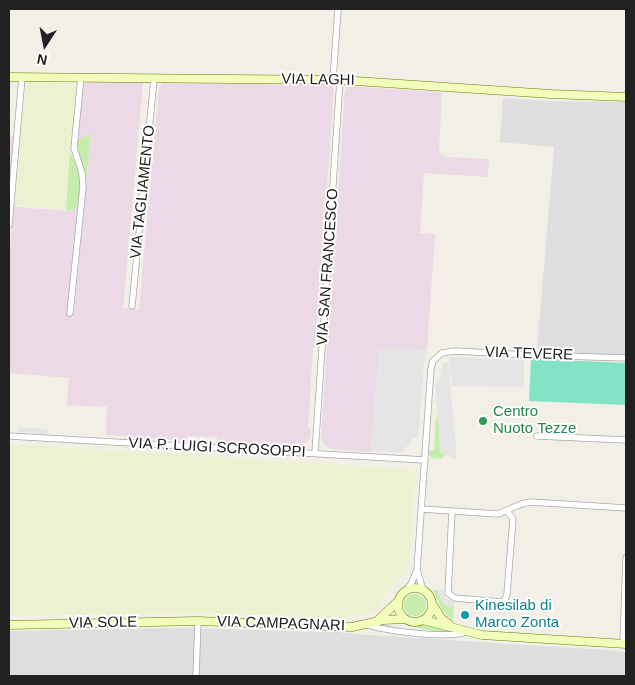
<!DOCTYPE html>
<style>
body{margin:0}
#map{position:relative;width:635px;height:685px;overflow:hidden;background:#f2efe7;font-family:Helvetica,sans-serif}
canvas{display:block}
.frame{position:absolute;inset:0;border:10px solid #212121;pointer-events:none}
.north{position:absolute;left:20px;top:20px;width:50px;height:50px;-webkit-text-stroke:4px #fff;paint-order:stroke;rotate:191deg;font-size:14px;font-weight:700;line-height:20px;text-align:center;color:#212121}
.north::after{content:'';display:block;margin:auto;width:18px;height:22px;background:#212121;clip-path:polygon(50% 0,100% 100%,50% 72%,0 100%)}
</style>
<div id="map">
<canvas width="635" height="685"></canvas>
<div class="frame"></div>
<div class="north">N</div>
</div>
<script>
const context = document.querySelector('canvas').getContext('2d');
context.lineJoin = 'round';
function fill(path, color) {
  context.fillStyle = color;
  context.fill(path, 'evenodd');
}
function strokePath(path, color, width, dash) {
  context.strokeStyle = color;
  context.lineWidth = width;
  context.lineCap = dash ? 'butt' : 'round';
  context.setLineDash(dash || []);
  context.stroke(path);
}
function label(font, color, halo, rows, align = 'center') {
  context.font = font + ' Helvetica,sans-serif';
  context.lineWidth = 4;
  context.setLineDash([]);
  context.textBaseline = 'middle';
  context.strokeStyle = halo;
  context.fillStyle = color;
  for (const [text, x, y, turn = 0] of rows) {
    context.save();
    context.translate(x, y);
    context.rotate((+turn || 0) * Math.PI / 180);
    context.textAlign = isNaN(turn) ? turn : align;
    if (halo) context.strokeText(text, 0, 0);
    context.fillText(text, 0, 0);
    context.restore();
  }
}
fill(new Path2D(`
 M503 98 547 101 626 102V356L538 354 537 349 554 147 500 142Z
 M185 628 321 632 333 631 354 634 606 650 626 652V676H9V631Z`), '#dfdede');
fill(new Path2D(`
 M85 82 143 83 123 308 139 310 159 89 161 85 163 83 330 85 333 87 334 90 315 348H313L308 428 311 429 310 438 303 446 296 447 217 442V437L187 436V441L106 435 107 407 67 405 69 378 9 373V260L14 201 16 207 70 211 77 207 75 247 68 313H74L91 134 77 140 83 85Z
 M350 86 442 92 439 151 442 155 447 157 489 159 488 177 424 173 420 233 435 234 427 350 379 349 371 452 332 449 327 447 323 442 321 436 345 90Z
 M9 136 14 137 9 195Z`), '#ebd9e6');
fill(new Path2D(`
 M27 82 74 83 76 84 66 210 14 205 25 84Z
 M9 444 411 469 414 473 415 479 408 572 397 581 376 609 366 614 341 619 196 613 9 616Z`), '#ecf1d2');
fill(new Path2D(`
 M91 134 86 182C85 167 77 155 77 140Z
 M70 152C73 159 78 167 79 175 80 180 80 203 77 207 74 211 70 211 66 210Z
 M436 417H438L441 454H446L442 459 432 458 429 455V452L434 449Z
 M433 590H438V594L449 607H454L453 620 441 609Z
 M404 605a11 11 0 1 1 22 0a11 11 0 1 1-22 0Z
 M427 624 453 631V633L436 632 416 627Z`), '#c6edac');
fill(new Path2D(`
 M531 359 626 363V405L529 401Z`), '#83e3c7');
fill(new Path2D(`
 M379 349 427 350 424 366 418 438H413L410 445 404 448 403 453 371 451Z
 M449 357 524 360V387L452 386Z
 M448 362 457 459H452L446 454 441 455 435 383 439 382 443 363Z
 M19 427 49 429 48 434 18 432Z
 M438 590H443L445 598 454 602V607H449L442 602Z`), '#e5e5e5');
const street = new Path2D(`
 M333 80 338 9
 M9 225 22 77
 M132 306 154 79
 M70 313 83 187 82 173 74 148 81 77
 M9 436 425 460
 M537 436 626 440
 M315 453 340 80
 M422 509 498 514C510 510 518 503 531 502L626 508
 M452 511 448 593 455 598 502 602 505 600 507 594 513 519 507 511
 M417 570 423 590
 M407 589 411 584 417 570 431 368 433 361 442 353 455 351 528 355 626 358
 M365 624C384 631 448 639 466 632
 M623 644 626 558
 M196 676 198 621`);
const secondary = new Path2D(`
 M9 77 340 80 551 94 626 97
 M398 605a17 17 0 1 1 34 0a17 17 0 1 1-34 0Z
 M432 604 442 619 449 624
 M423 620 482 635 626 644
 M377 621 397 602
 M9 625 198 621 352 627 383 620 405 619`);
strokePath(street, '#a8a8a8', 7);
strokePath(secondary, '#678000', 9);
strokePath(street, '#fff', 5.5);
strokePath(secondary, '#f3fcbb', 8);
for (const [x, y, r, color] of [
 [483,421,5,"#2e9e5b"],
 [465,615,5,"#0f9aa8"]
]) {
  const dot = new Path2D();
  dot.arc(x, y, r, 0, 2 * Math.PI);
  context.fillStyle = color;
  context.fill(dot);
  strokePath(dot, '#fff', 2);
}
label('15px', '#212121', '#fff', [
 ["VIA LAGHI",318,80,1],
 ["VIA TAGLIAMENTO",143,192,-84],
 ["VIA SAN FRANCESCO",328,267,-86],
 ["VIA TEVERE",529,354,2],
 ["VIA P. LUIGI SCROSOPPI",217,448,3],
 ["VIA SOLE",103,623,-1],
 ["VIA CAMPAGNARI",281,624,2]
]);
label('15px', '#27864d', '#fff', [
 ["Centro",493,412],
 ["Nuoto Tezze",493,429]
], 'left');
label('15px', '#0d838f', '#fff', [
 ["Kinesilab di",475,606],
 ["Marco Zonta",475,623]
], 'left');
</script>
